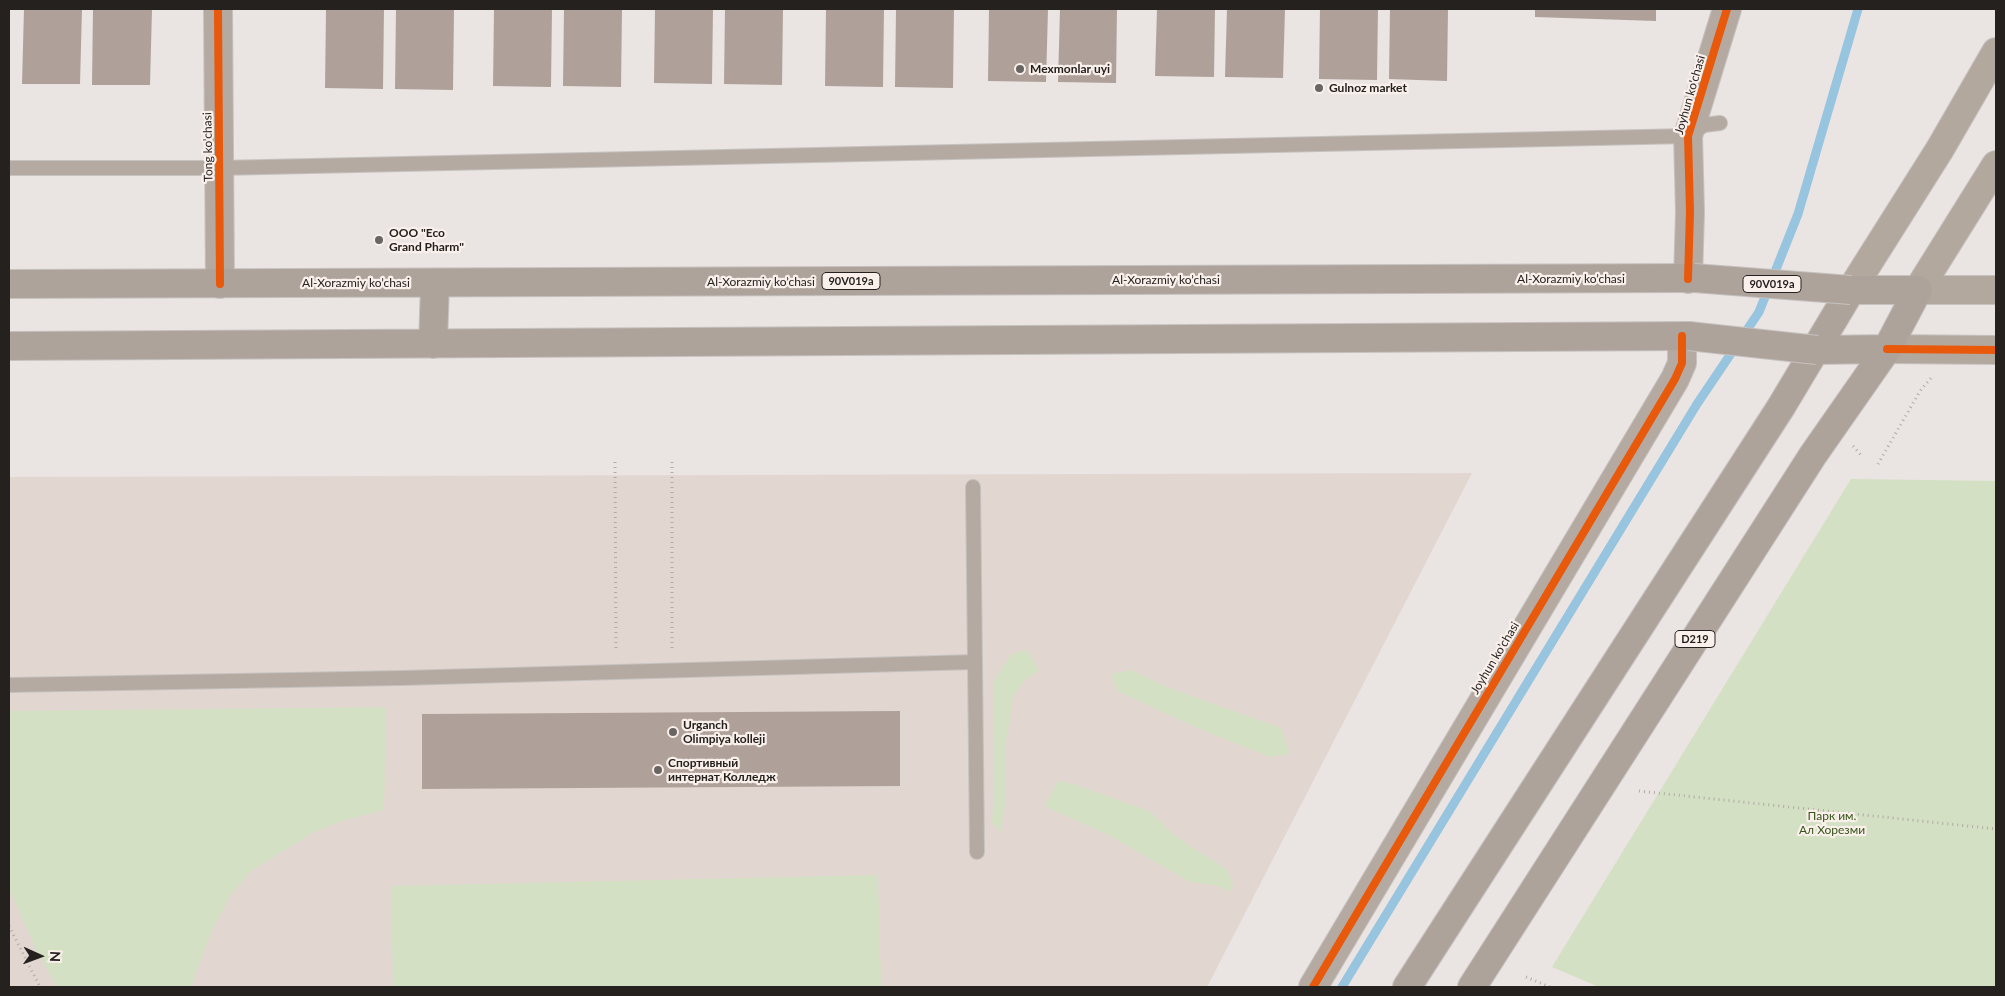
<!DOCTYPE html>
<meta charset="utf-8">
<style>
body{margin:0}
#map{position:relative;width:2005px;height:996px;overflow:hidden;background:#eae4e2;font-family:Lato,sans-serif}
canvas{display:block}
.frame{position:absolute;inset:0;border:10px solid #24211f;pointer-events:none}
.north{position:absolute;left:15px;top:931px;width:50px;height:50px;-webkit-text-stroke:4px #faf0eb;paint-order:stroke;rotate:92deg;font-size:14px;font-weight:700;line-height:20px;text-align:center;color:#24211f}
.north::after{content:'';display:block;margin:auto;width:18px;height:22px;background:#24211f;clip-path:polygon(50% 0,100% 100%,50% 72%,0 100%)}
</style>
<div id="map">
<canvas width="2005" height="996"></canvas>
<div class="frame"></div>
<div class="north">N</div>
</div>
<script>
const context = document.querySelector('canvas').getContext('2d');
context.lineJoin = 'round';
function fill(path, color) {
  context.fillStyle = color;
  context.fill(path, 'evenodd');
}
function strokePath(path, color, width, dash) {
  context.strokeStyle = color;
  context.lineWidth = width;
  context.lineCap = dash ? 'butt' : 'round';
  context.setLineDash(dash || []);
  context.stroke(path);
}
function label(font, color, halo, rows, align = 'center') {
  context.font = font + ' Lato,sans-serif';
  context.lineWidth = 4.5;
  context.setLineDash([]);
  context.textBaseline = 'middle';
  context.strokeStyle = halo;
  context.fillStyle = color;
  for (const [text, x, y, turn = 0] of rows) {
    context.save();
    context.translate(x, y);
    context.rotate((+turn || 0) * Math.PI / 180);
    context.textAlign = isNaN(turn) ? turn : align;
    if (halo) context.strokeText(text, 0, 0);
    context.fillText(text, 0, 0);
    context.restore();
  }
}
fill(new Path2D(`
 M1472 473 1207 987H9V477Z`), '#e2d6d1');
fill(new Path2D(`
 M1851 479 1996 481V987H1599L1552 967Z
 M1027 650 1039 670 1025 680 1013 697 1006 741 1005 803 1001 833 992 823 994 789 993 683 1011 654Z
 M1131 670 1170 688 1281 728 1290 754 1270 757 1197 728 1117 691 1111 674Z
 M386 707 384 810 342 821 314 832 250 872 231 895 211 932 191 987H57L37 952 9 889V711Z
 M1058 781 1074 784 1149 811 1178 838 1228 870 1233 886 1229 892 1218 886 1190 882 1110 836 1044 806Z
 M878 875 881 987H393L391 886Z`), '#d3e0c3');
strokePath(new Path2D(`
 M1342 987 1697 404 1759 312 1798 214 1858 9`), '#97c4de', 9);
fill(new Path2D(`
 M24 9H82L80 84H22Z
 M93 9H152L150 85H92Z
 M326 9H384L383 89 325 88Z
 M396 9H454L453 90 395 89Z
 M494 9H552L551 87 493 86Z
 M564 9H622L621 87 563 86Z
 M655 9H713L712 84 654 83Z
 M725 9H783L782 85 724 84Z
 M826 9H884L883 87 825 86Z
 M896 9H954L953 88 895 87Z
 M989 9H1048L1046 82 988 81Z
 M1060 9H1117L1116 83 1058 82Z
 M1157 9H1215L1214 77 1155 76Z
 M1227 9H1285L1283 78 1225 77Z
 M1320 9H1378L1377 80 1319 79Z
 M1390 9H1448L1447 81 1389 79Z
 M1535 9H1656V21L1535 17Z
 M900 711V786L422 789V714Z`), '#afa19a');
const lane = new Path2D(`
 M9 168H219L1688 136 1704 125 1720 123
 M975 662 977 852
 M9 685 402 678 975 662 973 487`);
const street = new Path2D(`
 M218 9 220 284
 M1688 279 1690 212 1688 136 1727 9
 M1313 987 1675 379 1682 363V336`);
const secondary = new Path2D(`
 M1851 290 1940 149 1996 52
 M1918 290 1996 165
 M1918 290H1996
 M1887 349 1996 350`);
const primary = new Path2D(`
 M9 284 1694 278
 M433 344 435 283
 M9 346 1689 336
 M1817 350 1887 349
 M1407 987 1781 407 1851 290H1918L1887 349 1813 455 1472 987`);
strokePath(lane, '#c6c2c0', 16);
strokePath(street, '#c6c2c0', 30);
strokePath(secondary, '#c6c2c0', 30);
strokePath(primary, '#c6c2c0', 30);
strokePath(new Path2D(`
 M1853 446 1861 455
 M615 462 616 651
 M672 462V650
 M1878 464 1920 391 1931 378
 M1639 791 1996 829
 M9 926 40 987
 M1526 977 1550 987`), '#b2aaa5', 3, [1, 4]);
strokePath(lane, '#b4aaa1', 14);
strokePath(street, '#b4aaa1', 28);
strokePath(secondary, '#b3a89e', 28);
strokePath(primary, '#aea39b', 28);
const primaryBridge = new Path2D(`
 M1694 278 1851 290
 M1689 336 1817 350`);
strokePath(primaryBridge, '#c6c2c0', 30, []);
strokePath(primaryBridge, '#aea39b', 28);
strokePath(new Path2D(`
 M218 9 220 284
 M1688 279 1690 212 1688 136 1727 9
 M1887 349 1996 350
 M1313 987 1675 379 1682 363V336`), '#e8590c', 8);
for (const [x, y, r, color] of [
 [1020,69,5,"#696563"],
 [1319,88,5,"#696563"],
 [379,240,5,"#696563"],
 [673,732,5,"#696563"],
 [658,770,5,"#696563"]
]) {
  const dot = new Path2D();
  dot.arc(x, y, r, 0, 2 * Math.PI);
  context.fillStyle = color;
  context.fill(dot);
  strokePath(dot, '#faf0eb', 2);
}
for (const [x, y, w] of [
 [851,281,58],
 [1772,284,58],
 [1695,639,40]
]) {
  const box = new Path2D();
  box.roundRect(x - w / 2, y - 8.5, w, 17, 4);
  context.fillStyle = '#faf0eb';
  context.fill(box);
  strokePath(box, '#24211f', 1);
}
label('bold 11px', '#24211f', null, [
 ["90V019a",851,281],
 ["90V019a",1772,284],
 ["D219",1695,639]
]);
label('bold 12px', '#24211f', '#faf0eb', [
 ["Mexmonlar uyi",1030,69],
 ["Gulnoz market",1329,88],
 ["ООО \"Eco",389,233],
 ["Grand Pharm\"",389,247],
 ["Urganch",683,725],
 ["Olimpiya kolleji",683,739],
 ["Спортивный",668,763],
 ["интернат Колледж",668,777]
], 'left');
label('12px', '#24211f', '#faf0eb', [
 ["Joyhun ko'chasi",1690,95,-74],
 ["Tong ko'chasi",208,147,-91],
 ["Al-Xorazmiy ko’chasi",1571,279],
 ["Al-Xorazmiy ko’chasi",1166,280],
 ["Al-Xorazmiy ko’chasi",761,282],
 ["Al-Xorazmiy ko’chasi",356,283],
 ["Joyhun ko'chasi",1495,658,-59]
]);
label('12px', '#355417', '#faf0eb', [
 ["Парк им.",1832,816],
 ["Ал Хорезми",1832,830]
]);
</script>
